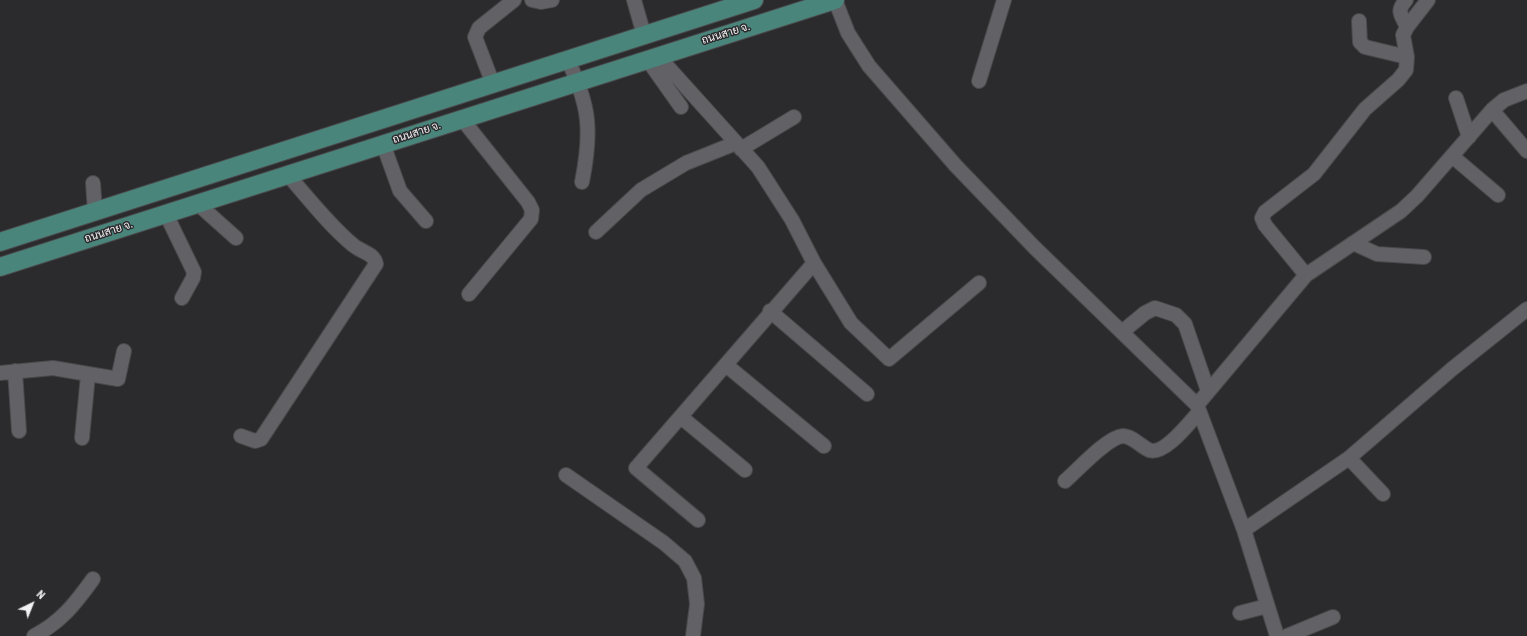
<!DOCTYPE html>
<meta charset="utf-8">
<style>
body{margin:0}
#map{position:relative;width:1527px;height:636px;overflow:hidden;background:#2b2a2d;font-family:"Roboto Condensed",sans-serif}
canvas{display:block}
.north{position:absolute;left:12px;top:584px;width:40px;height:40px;-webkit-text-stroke:3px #2b2a2d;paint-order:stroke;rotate:43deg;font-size:11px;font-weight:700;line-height:16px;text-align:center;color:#f2f1f3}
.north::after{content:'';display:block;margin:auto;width:14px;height:18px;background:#f2f1f3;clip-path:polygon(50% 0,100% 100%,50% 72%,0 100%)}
</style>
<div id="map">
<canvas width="1527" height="636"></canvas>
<div class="north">N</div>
</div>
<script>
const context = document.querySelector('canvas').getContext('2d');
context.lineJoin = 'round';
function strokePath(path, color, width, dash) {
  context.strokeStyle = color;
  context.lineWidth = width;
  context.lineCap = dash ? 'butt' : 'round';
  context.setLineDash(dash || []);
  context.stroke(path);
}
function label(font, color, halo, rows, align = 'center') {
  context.font = font + ' "Roboto Condensed",Sarabun,sans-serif';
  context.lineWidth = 3;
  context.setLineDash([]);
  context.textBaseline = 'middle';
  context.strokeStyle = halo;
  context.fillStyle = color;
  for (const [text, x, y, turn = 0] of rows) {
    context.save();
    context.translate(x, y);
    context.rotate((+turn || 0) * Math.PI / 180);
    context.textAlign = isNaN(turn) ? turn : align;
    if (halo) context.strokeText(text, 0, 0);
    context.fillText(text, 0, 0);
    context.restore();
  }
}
const minor = new Path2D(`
 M532 0 541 2 552 0
 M634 0 644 35
 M835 0 848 33 869 66 956 166 1035 248 1197 405 1244 530 1277 636
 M1406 0C1396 12 1401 14 1407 27
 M1359 21 1360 42 1365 47 1407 57
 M658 56 758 167 792 220 814 263 851 323 889 359 979 283
 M647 59 681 107
 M568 60C576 78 585 99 587 120 589 140 586 162 582 182
 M979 81 1004 0
 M493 84 475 37 479 28 514 0
 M1456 98 1469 137
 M1492 110 1527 151
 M462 119 528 202 532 210 531 219 469 294
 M383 144 400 191 426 221
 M741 149 794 117
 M1452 156 1498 195
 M93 183 95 211
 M198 204 236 238
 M166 214 194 272 193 278 182 298
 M596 232 641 190 686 163 736 143
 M1353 243 1377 254 1424 257
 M1306 275 1265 225 1262 218 1265 212 1314 174 1365 109 1398 80 1406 70 1407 57 1403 35 1407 27 1428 0
 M770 311 867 394
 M1122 332 1145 313 1155 308 1176 315 1185 324 1208 391
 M726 365 824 446
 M15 371 19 431
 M0 373 53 368 118 379 124 351
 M1197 405 1306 275 1401 211 1417 196 1492 110 1504 100 1527 91
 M681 417 745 470
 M241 436 255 441 261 439 376 264C374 253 361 252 353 245 329 225 309 199 288 175
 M82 438 88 375
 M1349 458 1383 494
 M566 475 664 543 685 561 694 578 697 604 693 636
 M1065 481C1077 471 1107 437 1123 436 1131 436 1140 445 1147 449 1162 459 1190 422 1199 412
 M698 520 636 468 814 263
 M1244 530 1349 458 1452 369 1527 309
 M1240 613 1267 606
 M34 636C61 622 75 604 93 579
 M1287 636 1333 617`);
const major = new Path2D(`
 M0 242 754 0
 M0 267 835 0`);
strokePath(minor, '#49484a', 16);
strokePath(major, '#49484a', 20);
strokePath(minor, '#626165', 14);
strokePath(major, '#4a857c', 18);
label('11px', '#f2f1f3', '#2b2a2d', [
 ["ถนนสาย จ.",726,34,-17],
 ["ถนนสาย จ.",417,133,-18],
 ["ถนนสาย จ.",109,232,-18]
]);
</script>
